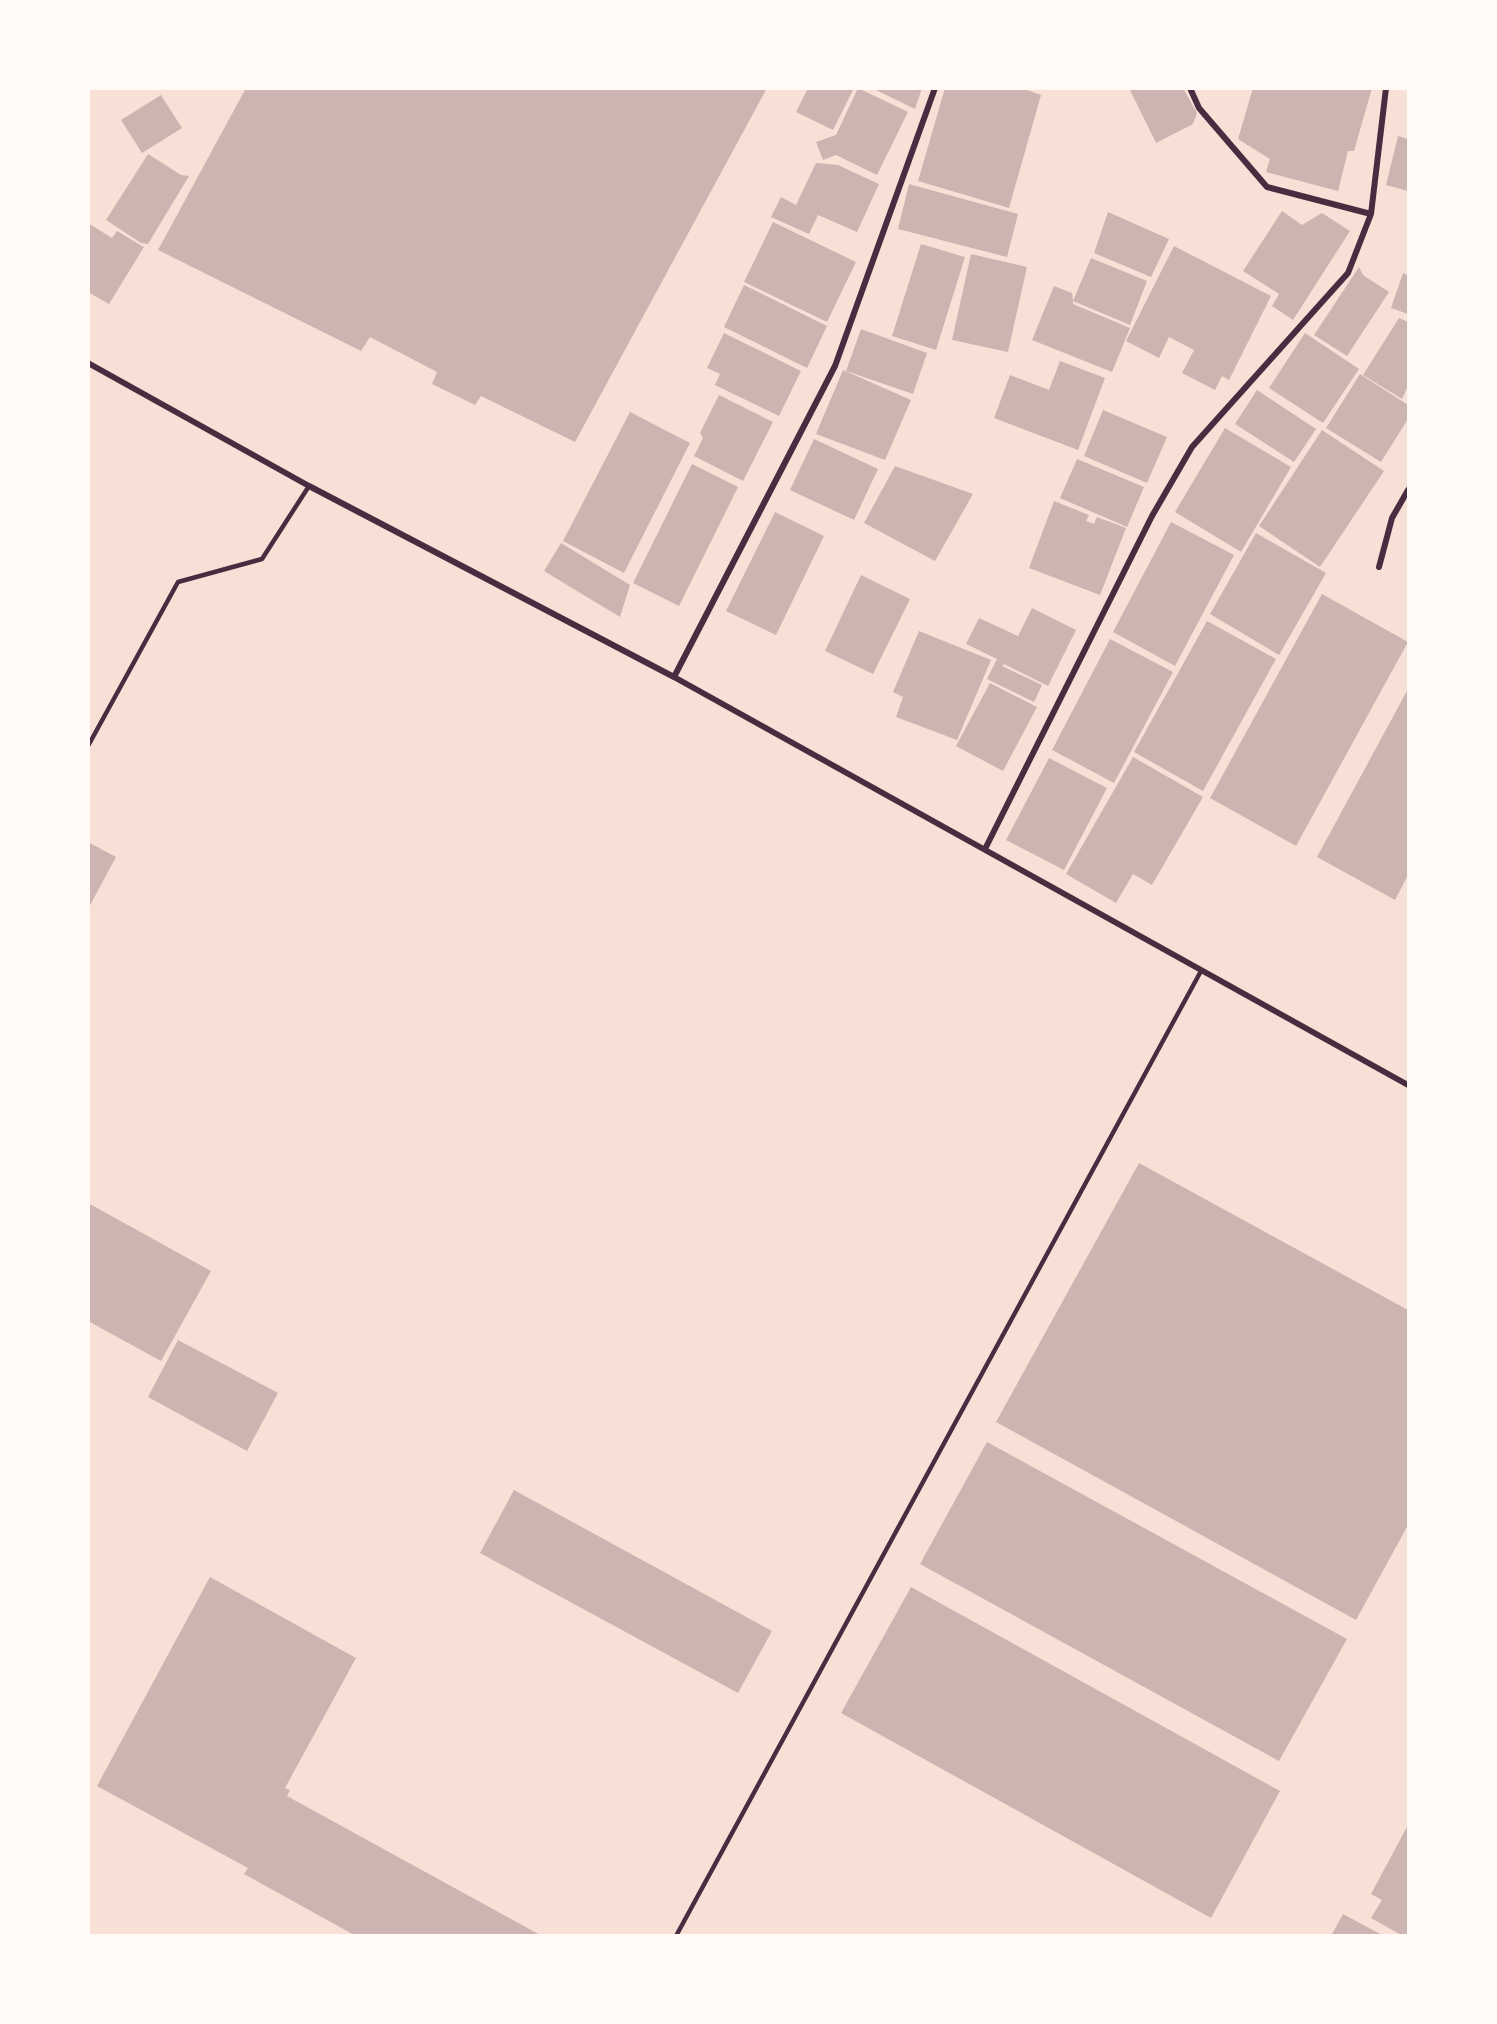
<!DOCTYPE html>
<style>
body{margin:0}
#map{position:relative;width:1497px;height:2024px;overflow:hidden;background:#f7e1d7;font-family:Barlow,sans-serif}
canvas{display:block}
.frame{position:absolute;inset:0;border:90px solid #fffaf5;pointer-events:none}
</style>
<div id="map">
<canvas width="1497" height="2024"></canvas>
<div class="frame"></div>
</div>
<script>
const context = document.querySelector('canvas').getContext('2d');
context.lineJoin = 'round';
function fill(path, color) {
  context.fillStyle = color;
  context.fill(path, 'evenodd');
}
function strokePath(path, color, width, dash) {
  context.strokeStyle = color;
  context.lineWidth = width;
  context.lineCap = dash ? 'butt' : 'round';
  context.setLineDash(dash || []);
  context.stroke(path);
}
fill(new Path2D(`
 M246 88H767L575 442 481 396 475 405 432 384 437 372 370 337 361 351 158 250Z
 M808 88H854L833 130 796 112Z
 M858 88 908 112 877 175 836 155 823 160 816 142 836 135Z
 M872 88H922L915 109Z
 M945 88H1021L1041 95 1009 208 918 181Z
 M1129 88H1183L1197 113 1193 124 1156 143Z
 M1253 88H1372L1354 151H1348L1338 191 1266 172 1270 159 1238 139Z
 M161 95 182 128 142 153 121 120Z
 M1398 136 1408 139V191L1386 185Z
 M148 154 181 175 189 176 148 244 141 243 106 220Z
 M816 163 838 165 879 184 857 232 818 215 809 234 771 217 781 197 796 205Z
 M909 184 1018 214 1007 257 898 229Z
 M1282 211 1302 225 1322 213 1350 231 1293 320 1272 306 1279 294 1243 271Z
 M1108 212 1169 239 1151 277 1094 253Z
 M773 222 856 262 827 322 744 282Z
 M88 223 112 238 117 231 144 247 109 304 88 292Z
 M921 244 965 257 936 350 892 336Z
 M1174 246 1271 296 1229 380 1222 376 1215 390 1182 373 1194 350 1169 337 1159 358 1126 341Z
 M971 254 1027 267 1008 352 952 340Z
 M1091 258 1147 281 1130 325 1073 301V304L1130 328 1112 372 1032 340 1054 286 1072 293 1073 301Z
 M1359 267 1363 275 1389 292 1347 356 1314 335Z
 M1403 273 1408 275V314L1391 308Z
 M744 285 827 326 807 368 724 327Z
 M1399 318 1408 322V386L1402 399 1363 375Z
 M861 329 927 353 913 394 846 371Z
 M724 333 801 371 779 416 715 385 720 374 707 368Z
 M1305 333 1359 369 1323 423 1269 388Z
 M1060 361 1105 378 1078 450 994 418 1010 375 1049 390Z
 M843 370 911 400 885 460 816 434Z
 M1360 374 1408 405V419L1381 462 1326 428Z
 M1257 390 1316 429 1294 462 1235 424Z
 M719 395 773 422 743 481 694 456 703 438 700 433Z
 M1103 410 1167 437 1147 483 1084 456Z
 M630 412 690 443 624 573 563 541Z
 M1225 428 1291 467 1241 552 1175 512Z
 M1322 430 1384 471 1320 567 1259 526Z
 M814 439 878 469 854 520 790 490Z
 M1077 459 1144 487 1127 527 1060 498Z
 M692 464 738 487 679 606 633 583Z
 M895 466 973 494 935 561 864 523Z
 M1054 501 1089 515 1086 521 1094 524 1097 517 1126 528 1100 595 1029 568Z
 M775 512 824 536 776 635 726 611Z
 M1171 522 1234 555 1175 666 1113 632Z
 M1256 533 1326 573 1279 655 1210 614Z
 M561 543 630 585 620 617 544 571Z
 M861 575 910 599 873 674 825 651Z
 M1322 594 1408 642 1296 846 1210 798Z
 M1032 608 1076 630 1048 686 1004 664 1002 666 1042 685 1034 702 987 679 997 659 966 644 979 618 1018 636Z
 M1207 621 1276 659 1203 791 1134 752Z
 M919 631 991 660 957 740 896 717 903 697 893 692Z
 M1110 639 1173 672 1114 783 1052 750Z
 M990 683 1037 707 1003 771 956 746Z
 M1408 689V875L1395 900 1317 857Z
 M1133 757 1203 797 1152 885 1133 874 1116 903 1066 874Z
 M1049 758 1107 788 1064 870 1006 840Z
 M88 842 116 857 88 909Z
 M1139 1163 1408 1310V1525L1356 1620 996 1422Z
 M88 1203 211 1271 161 1361 88 1321Z
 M178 1340 278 1393 247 1451 148 1397Z
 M987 1442 1347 1639 1279 1761 920 1564Z
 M514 1490 772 1631 738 1693 480 1553Z
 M210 1577 356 1658 285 1788 290 1790 287 1796 542 1936H356L244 1874 248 1868 97 1786Z
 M911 1587 1280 1791 1211 1918 841 1713Z
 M1408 1825V1936H1403L1371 1918 1382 1900 1371 1894Z
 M1343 1914 1384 1936H1331Z`), '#ccb4b1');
strokePath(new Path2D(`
 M88 746 178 582 262 559 309 486
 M676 1936 1201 971`), '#4a2c40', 4.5);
strokePath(new Path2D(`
 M1190 88 1199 108 1267 187 1371 214
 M88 363 309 486 674 677 1408 1085
 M1379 567 1392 518 1408 490
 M674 677 835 366 935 88
 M985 849 1152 516 1192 447 1348 273 1371 214 1386 88`), '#4a2c40', 6);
</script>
